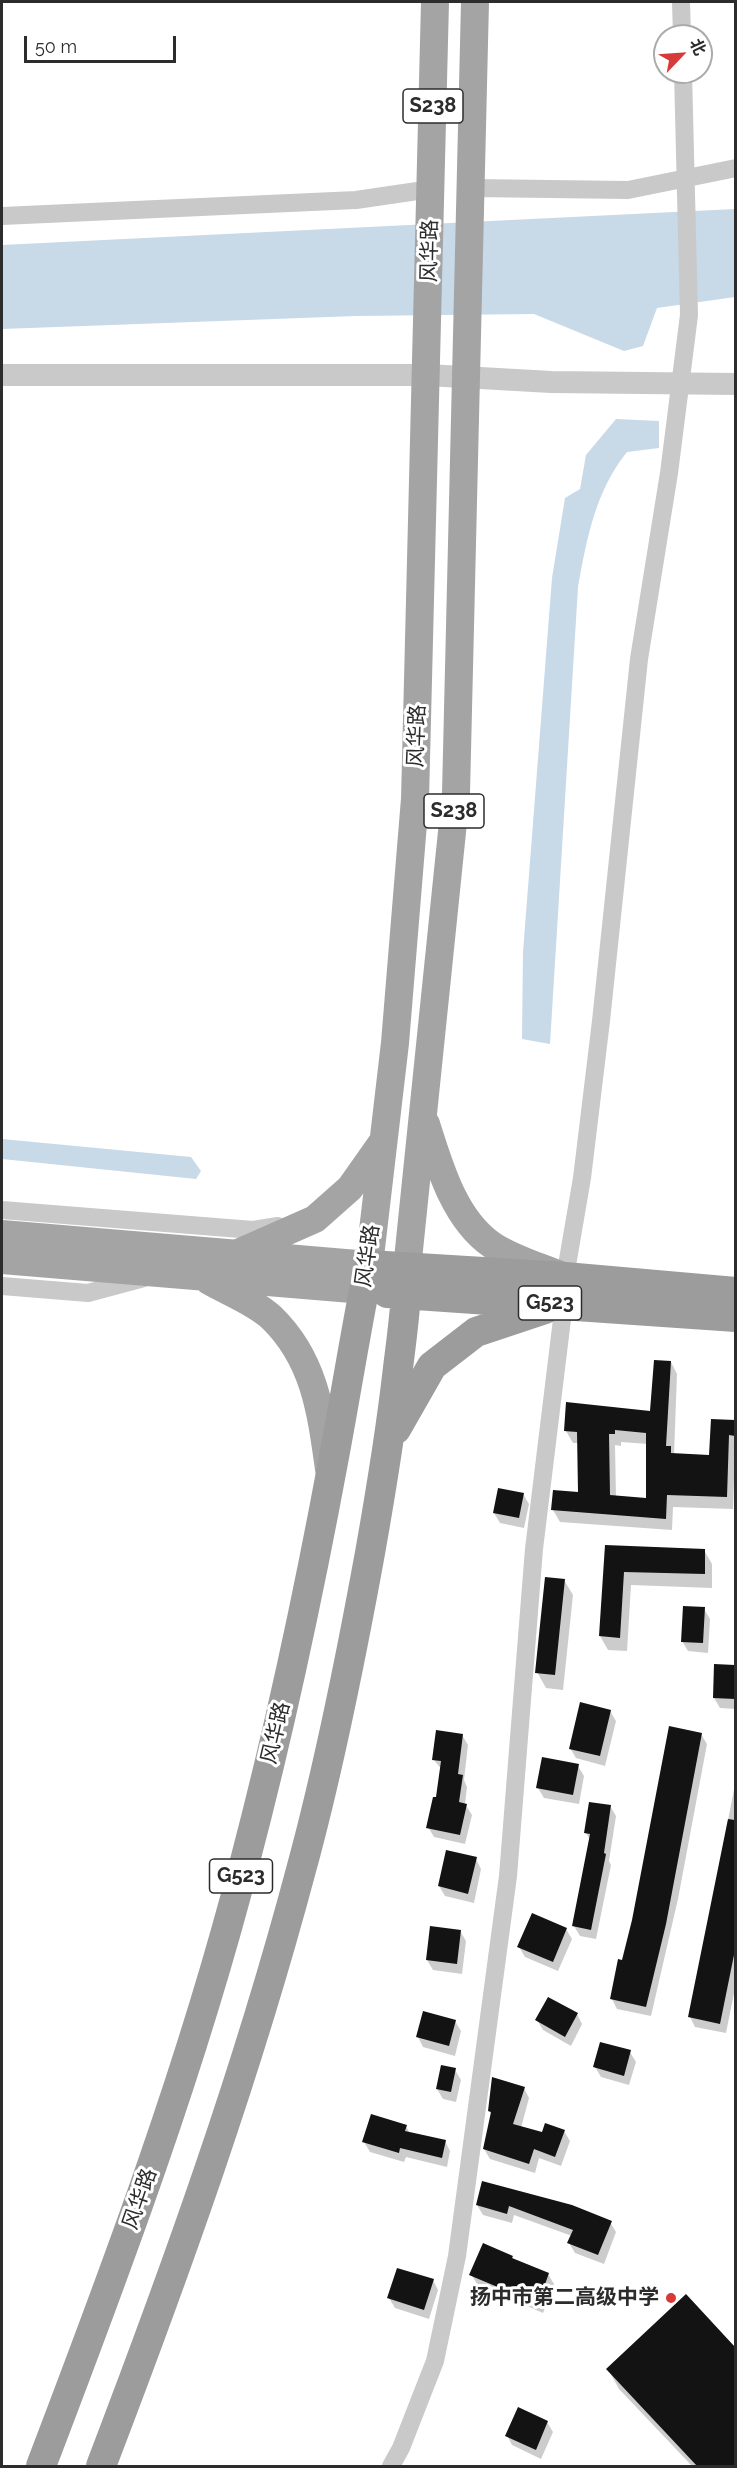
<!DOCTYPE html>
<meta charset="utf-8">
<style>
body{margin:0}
#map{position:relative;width:737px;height:2468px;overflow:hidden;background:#fff;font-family:Raleway,"Noto Sans SC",sans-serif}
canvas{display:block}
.frame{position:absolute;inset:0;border:3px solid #2c2c2c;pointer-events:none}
.north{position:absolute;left:653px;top:24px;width:60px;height:60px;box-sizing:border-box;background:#fff;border:2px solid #ababab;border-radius:50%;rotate:65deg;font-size:16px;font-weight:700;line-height:24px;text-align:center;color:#2c2c2c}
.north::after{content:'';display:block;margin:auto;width:21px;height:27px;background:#d73a3b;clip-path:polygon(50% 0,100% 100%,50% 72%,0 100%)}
.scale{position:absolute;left:24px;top:36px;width:152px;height:27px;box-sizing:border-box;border:3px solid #2c2c2c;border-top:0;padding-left:8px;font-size:18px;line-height:21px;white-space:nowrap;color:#2c2c2c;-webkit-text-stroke:4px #fff;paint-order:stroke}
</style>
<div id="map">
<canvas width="737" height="2468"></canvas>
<div class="frame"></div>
<div class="north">北</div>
<div class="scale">50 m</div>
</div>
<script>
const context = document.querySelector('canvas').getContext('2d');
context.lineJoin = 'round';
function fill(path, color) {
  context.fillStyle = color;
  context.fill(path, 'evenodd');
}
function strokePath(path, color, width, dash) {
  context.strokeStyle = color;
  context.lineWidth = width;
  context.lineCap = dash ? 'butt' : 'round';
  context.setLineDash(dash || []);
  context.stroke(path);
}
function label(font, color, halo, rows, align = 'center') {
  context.font = font + ' Raleway,"Noto Sans SC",sans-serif';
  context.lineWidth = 6;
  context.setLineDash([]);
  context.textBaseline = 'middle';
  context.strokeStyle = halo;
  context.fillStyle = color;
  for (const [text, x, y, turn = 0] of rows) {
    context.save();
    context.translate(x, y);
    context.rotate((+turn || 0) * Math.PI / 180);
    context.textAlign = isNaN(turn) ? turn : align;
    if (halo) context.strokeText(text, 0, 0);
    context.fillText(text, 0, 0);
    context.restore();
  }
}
fill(new Path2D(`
 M735 209V297L657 308 643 346 624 351 534 314 356 316 2 329V245Z
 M616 419 659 421V448L627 452C595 492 587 538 578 587L550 1044 522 1039 523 952 552 578 565 498 580 489 586 455Z
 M2 1139 191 1157 201 1171 196 1179 2 1159Z`), '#c8d9e8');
fill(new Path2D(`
 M671 1362 677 1374 674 1455 710 1456 736 1423 733 1509 673 1507 672 1530 560 1522 553 1510 580 1494 579 1443H573L566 1431 652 1413ZM621 1442 648 1444V1499L616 1497 615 1445 621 1446Z
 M523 1494 529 1504 524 1528 500 1523 494 1513Z
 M606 1547 704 1550 712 1564V1588L631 1585 627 1651 608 1650 600 1636Z
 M564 1580 573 1595 563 1690 546 1688 537 1672Z
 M704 1609 710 1619 708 1653 688 1651 682 1641Z
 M716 1665 736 1667V1709L720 1708 714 1698Z
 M610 1711 616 1721 605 1766 576 1758 570 1748Z
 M701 1734 707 1744 678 1899 651 2016 617 2009 612 1999Z
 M462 1735 468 1745 464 1780 467 1787 465 1804 472 1815 465 1844 434 1837 428 1827 438 1799 442 1770 434 1760Z
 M578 1766 584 1776 579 1804 544 1798 538 1788Z
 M736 1779V1983L726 2033 695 2027 690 2017Z
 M610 1806 616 1816 609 1861 611 1865 596 1939 580 1936 574 1926 591 1841 586 1833Z
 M476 1859 481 1869 474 1903 445 1896 439 1886Z
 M566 1929 572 1939 558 1971 525 1957 519 1947Z
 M460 1931 466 1941 462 1974 433 1970 427 1960Z
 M577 2014 582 2024 571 2046 543 2030 537 2020Z
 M455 2021 461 2031 455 2056 423 2047 418 2037Z
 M630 2052 636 2062 629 2085 601 2077 595 2067Z
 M455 2070 461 2080 456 2102 443 2099 437 2089Z
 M524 2088 529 2098 521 2128 543 2134 564 2131 570 2141 561 2166 539 2158 535 2173 490 2159 484 2149 492 2115 489 2111Z
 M406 2126 410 2134 445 2141 450 2151 447 2167 406 2157 404 2162 370 2152 364 2142Z
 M484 2182 610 2222 616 2232 604 2264 575 2253 569 2243 572 2236 514 2215 512 2223 483 2215 477 2205Z
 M512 2257 514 2261 548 2274 554 2284 543 2313 477 2284 471 2274Z
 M433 2280 438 2290 429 2319 395 2308 389 2298Z
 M686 2296 736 2349V2466H692L619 2389 608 2369Z
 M547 2422 553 2432 541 2459 512 2445 507 2435Z`), '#0003');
fill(new Path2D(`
 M654 1360 671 1361 666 1446H671V1453L709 1455 711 1419 735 1420V1436L729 1435 727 1497 667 1495 666 1519 551 1510 553 1490 578 1492 577 1432 564 1431 566 1402 650 1411ZM615 1430 646 1433V1498L610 1495 609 1434H615Z
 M498 1488 524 1493 519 1518 493 1513Z
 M605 1545 705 1549V1574L624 1572 620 1638 599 1636Z
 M545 1577 565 1579 555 1675 535 1673Z
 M683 1606 705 1607 703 1643 681 1642Z
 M714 1664 735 1665V1699L713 1698Z
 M580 1702 611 1710 600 1756 569 1749Z
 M669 1726 702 1733 666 1924 646 2007 610 1999 618 1959 622 1960 632 1920Z
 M436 1730 463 1734 458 1774 463 1775 459 1802 467 1804 460 1835 426 1828 433 1797H436L441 1761 432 1760Z
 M542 1757 579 1764 573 1795 536 1788Z
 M589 1802 611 1805 604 1853 606 1854 591 1930 572 1926 590 1834 584 1833Z
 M728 1819 735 1820V1950L720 2024 688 2017Z
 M446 1850 477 1857 468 1894 438 1886Z
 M532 1913 567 1928 553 1962 517 1947Z
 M430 1926 461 1930 457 1964 426 1960Z
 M548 1997 578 2013 565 2037 535 2020Z
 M423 2011 456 2020 449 2046 416 2037Z
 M600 2042 631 2050 624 2076 593 2067Z
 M441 2065 456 2068 451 2092 436 2089Z
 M492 2077 525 2087 513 2124 542 2132 545 2123 565 2130 555 2157 534 2149 529 2164 483 2149 491 2112 488 2111Z
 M371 2114 407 2125 405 2131 446 2140 442 2158 400 2148 399 2153 362 2142Z
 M482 2181 572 2205 612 2221 598 2255 567 2243 573 2230 509 2206 507 2214 476 2205Z
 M483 2243 513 2256 512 2258 549 2273 538 2304 469 2275Z
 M397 2268 434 2279 424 2310 387 2298Z
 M686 2294 735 2347V2466H697L606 2369Z
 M518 2407 548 2421 536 2450 505 2436Z`), '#131313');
strokePath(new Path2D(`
 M681 2 682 36
 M472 188 628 190 736 168
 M2 216 356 200 431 189
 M2 1210 253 1230 278 1226
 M565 1277 582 1178 601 1021 639 659 669 473 689 315 683 72
 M2 1286 88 1293 144 1278
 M391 2466 401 2448 435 2361 457 2256 508 1876 534 1549 564 1303`), '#c9c9c9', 18);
strokePath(new Path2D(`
 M2 375H427L551 382 736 384`), '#c9c9c9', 22);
strokePath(new Path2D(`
 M426 1124C439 1165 454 1219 492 1245 511 1258 538 1266 560 1275
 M2 1234 369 1265 395 1043 415 799 435 2
 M238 1253 315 1219 350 1188 381 1144
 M2 1260 364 1290
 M407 1269 456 793 475 2
 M209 1281C228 1292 255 1302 272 1318 315 1360 321 1412 329 1469`), '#a4a4a4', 28);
strokePath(new Path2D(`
 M387 1293 736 1317
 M396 1429 432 1366 476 1332 545 1309
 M41 2466C117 2267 192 2067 245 1861 280 1728 309 1592 334 1457 346 1393 356 1329 369 1265L565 1277 736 1292
 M101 2466C176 2270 247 2073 301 1870 329 1768 351 1657 370 1553 381 1491 391 1430 398 1368 402 1335 407 1302 407 1269`), '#9c9c9c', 30);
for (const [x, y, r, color] of [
 [671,2298,6,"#d73a3b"]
]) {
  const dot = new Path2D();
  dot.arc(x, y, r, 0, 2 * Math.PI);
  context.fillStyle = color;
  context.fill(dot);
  strokePath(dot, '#fff', 2);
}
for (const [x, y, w] of [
 [433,106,60],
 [454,811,60],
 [550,1303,63],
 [241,1876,63]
]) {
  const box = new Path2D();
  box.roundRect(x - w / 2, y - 17, w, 34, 4.5);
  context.fillStyle = '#fff';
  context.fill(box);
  strokePath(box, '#2c2c2c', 1.5);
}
label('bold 20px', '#2c2c2c', null, [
 ["S238",433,106],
 ["S238",454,811],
 ["G523",550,1303],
 ["G523",241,1876]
]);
label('21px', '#2c2c2c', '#fff', [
 ["风华路",430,251,-89],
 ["风华路",417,736,-88],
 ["风华路",368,1256,-82],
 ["风华路",276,1733,-77],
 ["风华路",140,2199,-71]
]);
label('bold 21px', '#2c2c2c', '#fff', [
 ["扬中市第二高级中学",659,2298]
], 'right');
</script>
